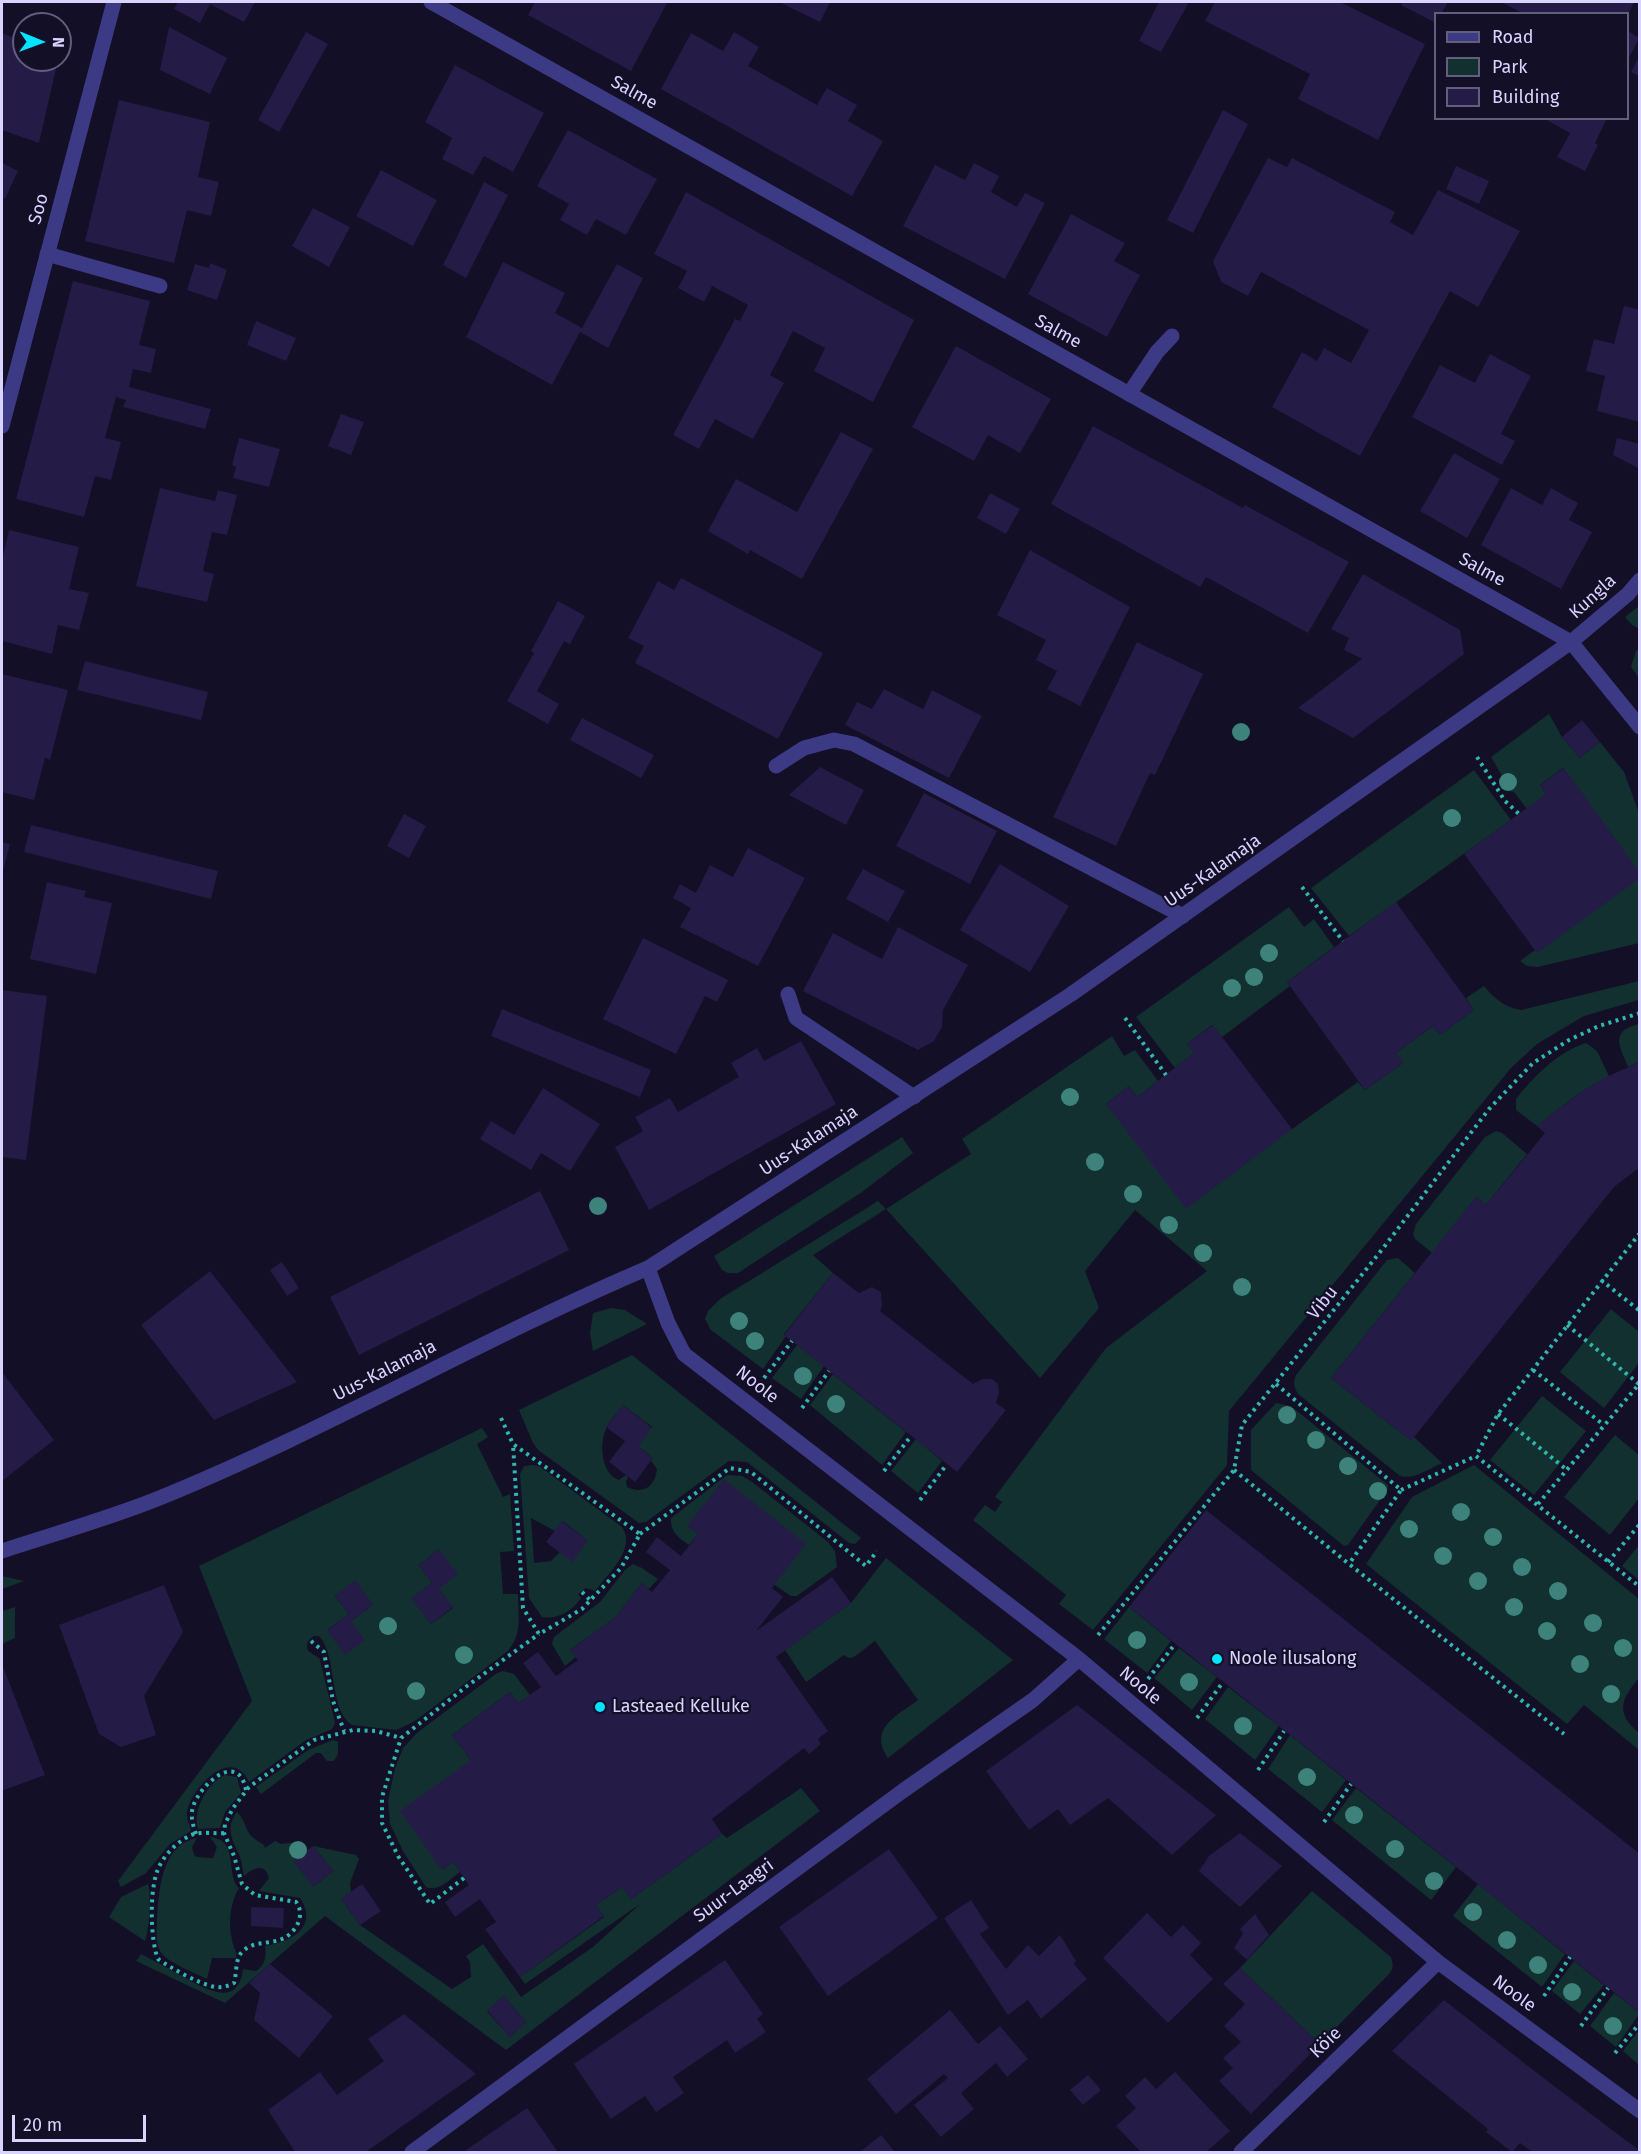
<!DOCTYPE html>
<meta charset="utf-8">
<style>
body{margin:0}
#map{position:relative;width:1641px;height:2154px;overflow:hidden;background:#130f26;font-family:"Fira Sans",sans-serif}
canvas{display:block}
.frame{position:absolute;inset:0;border:3px solid #d9d4ff;pointer-events:none}
.legend{position:absolute;left:1434px;top:12px;width:195px;height:108px;box-sizing:border-box;background:#130f26;border:2px solid #625e7d;margin:0;padding:8px 10px;list-style:none;font-size:18px;color:#d9d4ff}
.legend li{display:flex;align-items:center;gap:12px;height:30px}
.legend b{width:30px;border:2px solid #625e7d}
.north{position:absolute;left:12px;top:12px;width:60px;height:60px;box-sizing:border-box;background:#130f26;border:2px solid #625e7d;border-radius:50%;rotate:91deg;font-size:16px;font-weight:700;line-height:24px;text-align:center;color:#d9d4ff}
.north::after{content:'';display:block;margin:auto;width:21px;height:27px;background:#00e5ff;clip-path:polygon(50% 0,100% 100%,50% 72%,0 100%)}
.scale{position:absolute;left:12px;top:2115px;width:134px;height:27px;box-sizing:border-box;border:3px solid #d9d4ff;border-top:0;padding-left:8px;font-size:18px;line-height:21px;white-space:nowrap;color:#d9d4ff;-webkit-text-stroke:4px #130f26;paint-order:stroke}
</style>
<div id="map">
<canvas width="1641" height="2154"></canvas>
<div class="frame"></div>
<ul class="legend">
<li><b style="height:8px;background:#3d3a85"></b>Road</li>
<li><b style="height:16px;background:#12302f"></b>Park</li>
<li><b style="height:16px;background:#241b47"></b>Building</li>
</ul>
<div class="north">N</div>
<div class="scale">20 m</div>
</div>
<script>
const context = document.querySelector('canvas').getContext('2d');
context.lineJoin = 'round';
function fill(path, color) {
  context.fillStyle = color;
  context.fill(path, 'evenodd');
}
function strokePath(path, color, width, dash) {
  context.strokeStyle = color;
  context.lineWidth = width;
  context.lineCap = dash ? 'butt' : 'round';
  context.setLineDash(dash || []);
  context.stroke(path);
}
function label(font, color, halo, rows, align = 'center') {
  context.font = font + ' "Fira Sans",sans-serif';
  context.lineWidth = 4.5;
  context.setLineDash([]);
  context.textBaseline = 'middle';
  context.strokeStyle = halo;
  context.fillStyle = color;
  for (const [text, x, y, turn = 0] of rows) {
    context.save();
    context.translate(x, y);
    context.rotate((+turn || 0) * Math.PI / 180);
    context.textAlign = isNaN(turn) ? turn : align;
    if (halo) context.strokeText(text, 0, 0);
    context.fillText(text, 0, 0);
    context.restore();
  }
}
fill(new Path2D(`
 M1639 606 1640 629H1639L1631 624 1625 617Z
 M1639 649V678L1631 667 1636 651Z
 M1549 714 1562 737 1580 758 1600 742 1624 772 1639 813V873L1563 768 1540 785 1546 794 1527 809 1514 792 1504 790 1500 783 1502 776 1491 757Z
 M1474 770 1511 820 1349 936 1311 888Z
 M1639 878V943L1538 967 1527 966 1520 961 1535 950 1537 952Z
 M1289 907 1304 927 1314 919 1334 947 1287 982 1290 986 1222 1037 1212 1025 1187 1044 1194 1053 1175 1068 1136 1017Z
 M1639 981V1000L1584 1016 1537 1044 1511 1068 1229 1411 1227 1465 1093 1630 1059 1604 1066 1595 973 1520 985 1505 995 1512 1002 1502 995 1497 1106 1348 1207 1271 1135 1210 1085 1271 1099 1308 1040 1378 886 1209 813 1255 833 1273 784 1334 786 1336 763 1369 711 1330 705 1319 708 1311 720 1299 878 1201 886 1209 971 1154 962 1139 1112 1036 1124 1056 1135 1050 1158 1081 1137 1097 1129 1086 1106 1104 1292 1129 1358 1082 1365 1090 1403 1063 1396 1053 1433 1026 1440 1035 1474 1010 1466 998 1484 986C1495 999 1504 1007 1521 1010Z
 M1639 1024V1062L1628 1067C1619 1045 1610 1031 1639 1024Z
 M1586 1043 1597 1051 1609 1076 1578 1094 1537 1126 1516 1110V1099C1534 1076 1558 1052 1586 1043Z
 M1496 1131 1502 1133 1527 1154 1486 1205 1476 1197 1432 1253 1415 1239 1413 1234 1416 1224 1485 1137Z
 M902 1137 913 1153 862 1192 738 1273H728L722 1270 714 1256Z
 M1398 1258 1415 1273 1331 1378 1410 1440 1414 1437 1442 1463C1429 1469 1414 1480 1400 1476L1298 1394C1294 1387 1293 1383 1296 1375L1383 1265 1387 1260Z
 M611 1308 625 1310 647 1324 593 1351 590 1333 593 1313Z
 M1611 1309 1639 1332V1363L1604 1408 1560 1372Z
 M797 1345 824 1366 801 1399 772 1378Z
 M632 1355 861 1538 855 1544 849 1543 747 1462 729 1461 646 1522 639 1523 538 1450 533 1443 519 1410ZM623 1405 652 1427 638 1446 653 1458 651 1461 657 1469C655 1486 644 1495 627 1487L626 1481 628 1477 626 1475 619 1480C601 1474 599 1443 606 1429 609 1420 618 1413 623 1405Z
 M833 1374 906 1432 882 1465 810 1405Z
 M1542 1396 1586 1431 1534 1495 1490 1460Z
 M1276 1403 1291 1406 1388 1485V1489L1348 1545 1344 1546 1251 1470V1430Z
 M482 1428 488 1437 477 1444 503 1497 510 1494 514 1551 500 1552 503 1594H518C518 1615 523 1633 508 1651L415 1721 403 1727 396 1730 352 1725C328 1710 338 1656 319 1636H314C307 1640 306 1643 308 1651L320 1659 321 1664 334 1718 335 1723 332 1729 306 1740 249 1782C232 1744 191 1788 187 1812 186 1819 190 1825 191 1831L170 1844 146 1873 121 1887 118 1881 252 1701 199 1566ZM439 1549V1589L453 1608 431 1624 412 1598 432 1583 419 1565ZM355 1581 373 1605 351 1621 327 1630 349 1614 335 1596Z
 M1615 1435 1639 1455V1498L1610 1535 1564 1497Z
 M916 1439 942 1461 918 1493 891 1471Z
 M533 1465 539 1466 622 1527C637 1549 607 1575 595 1591L586 1588 578 1594 581 1598C572 1611 558 1620 542 1617L529 1598 520 1474 524 1466ZM531 1518 555 1531 563 1521 588 1541 560 1552 551 1561 534 1563Z
 M1474 1465 1639 1599V1678C1621 1699 1615 1713 1639 1733V1750L1584 1705 1567 1724 1366 1564 1412 1497Z
 M727 1475 742 1476 751 1481 828 1542 835 1551 837 1567 797 1596H791L688 1526 698 1534 689 1545C678 1537 670 1532 671 1518Z
 M1639 1545V1580L1622 1566Z
 M886 1558 1013 1660 888 1758C868 1728 897 1716 918 1700L875 1641 854 1657 849 1658 844 1655 806 1682 785 1650 851 1603Z
 M633 1564 642 1568 658 1579 649 1589 642 1583 615 1618 570 1650 576 1657 565 1666 552 1644 554 1637 600 1602 625 1570Z
 M2 1576 24 1581 2 1589Z
 M15 1607V1638L2 1644V1611Z
 M1129 1607 1171 1641 1147 1673 1104 1639Z
 M1179 1648 1217 1677 1192 1710 1154 1678Z
 M503 1671 514 1674 530 1695 518 1703 510 1692 452 1735 471 1760 442 1870 453 1862 460 1872C449 1880 439 1892 426 1887L403 1851 390 1824 388 1801 395 1768 403 1748 418 1732 497 1673Z
 M1228 1687 1279 1726 1255 1760 1205 1719Z
 M1290 1735 1346 1780 1322 1812 1268 1769Z
 M333 1740 338 1742V1754L334 1761H327L321 1753H316L261 1794 256 1787 308 1750Z
 M225 1775 237 1777 241 1793 225 1812 220 1828 198 1829C192 1809 208 1783 225 1775Z
 M801 1788 820 1811 506 2050 325 1916 225 2003 136 1961 141 1954C155 1961 169 1969 182 1976 204 1988 238 2010 243 1969L256 1971C266 1964 266 1957 265 1946 291 1942 319 1927 300 1898L259 1891 269 1878C265 1862 253 1868 244 1876 242 1869 242 1859 238 1852 231 1838 226 1826 237 1812 250 1826 242 1833 263 1844L265 1848 275 1841 281 1844 297 1842 303 1847 313 1887 333 1871 313 1846 356 1855 359 1859 350 1883 351 1892 341 1899 360 1925 452 1989 471 1977 470 1962 466 1956 483 1944 521 1997 593 1947 640 1904 525 1984 520 1977 604 1917 596 1905 622 1887 631 1899 722 1834 727 1838ZM504 1996 526 2022 510 2037 487 2011Z
 M1356 1788 1456 1867 1431 1900 1332 1820Z
 M210 1837C240 1840 225 1874 239 1888 230 1902 228 1923 232 1940 233 1947 237 1951 236 1958H212L207 1979C195 1973 166 1962 160 1951 155 1941 157 1929 157 1919 159 1890 161 1845 197 1838L192 1847 194 1855 197 1857 213 1858 217 1847Z
 M148 1884C152 1898 149 1929 145 1941L109 1917 121 1897Z
 M1478 1884 1565 1954 1542 1987 1453 1916Z
 M1312 1891 1391 1957C1393 1964 1394 1968 1389 1974L1320 2044 1240 1968Z
 M1574 1961 1604 1985 1580 2014 1552 1991Z
 M1614 1993 1640 2013 1616 2047 1590 2026Z
 M1639 2030V2065L1623 2051Z`), '#12302f');
fill(new Path2D(`
 M178 2H255L244 22 210 4 200 23 174 9Z
 M535 2H665L667 3 631 71 528 15Z
 M779 2H830L820 22Z
 M1159 2H1189L1161 52 1139 41Z
 M1215 2H1340L1425 44 1378 140 1298 99 1310 74 1205 21Z
 M1403 2H1448L1441 14H1436V23L1401 5Z
 M1504 2H1634L1628 14H1524L1503 3Z
 M169 27 227 58 210 94 160 70Z
 M1628 31 1639 38 1628 60Z
 M306 32 328 44 279 132 258 120Z
 M734 32 759 47 748 66 817 105 827 88 857 105 848 121 883 141 852 196 661 89 691 33 723 51Z
 M2 33 24 42V60H58L39 143 2 130Z
 M1640 55V77L1631 72Z
 M455 65 544 113 513 172 484 156 473 175 442 159 452 138 425 122Z
 M119 100 210 122 198 177 219 182 211 216 187 210 174 263 85 241Z
 M1223 110 1248 124 1193 233 1167 220Z
 M1543 118H1607L1595 143 1598 145 1585 171 1557 157 1570 133Z
 M568 130 657 179 626 235 596 219 587 235 560 220 569 204 537 186Z
 M1268 158 1287 167 1292 158 1395 212 1390 222 1413 235 1438 190 1520 231 1478 307 1450 291 1360 456 1272 407 1302 352 1317 361 1324 348 1351 363 1369 330 1261 272 1248 296 1221 282 1213 261Z
 M2 163 18 171 5 199 2 197Z
 M974 163 999 176 991 192 1017 207 1025 193 1045 203 1005 279 903 226 935 165 965 180Z
 M1456 166 1489 181 1479 204 1446 189Z
 M381 170 437 200 413 246 356 216Z
 M484 182 508 195 466 278 443 265Z
 M686 192 914 320 873 402 814 371 825 348 793 331 770 375 784 383 753 439 715 419 699 449 673 435 735 319 740 321 748 305 712 286 704 302 678 288 687 271 654 254Z
 M313 208 350 227 329 267 292 246Z
 M1071 214 1125 243 1114 261 1140 275 1107 337 1028 294Z
 M503 262 565 293 555 313 582 328 617 264 643 278 608 348 580 332 552 385 466 337Z
 M210 263 227 270 217 300 187 290 195 264 209 268Z
 M73 281 150 301 139 345 156 349 151 373 133 369 129 387 211 409 205 429 123 407 126 400 116 397 105 438 121 442 111 480 95 476 84 517 16 499Z
 M1624 306 1640 310V422L1597 411 1605 376 1586 371 1594 339 1614 344Z
 M256 321 296 338 286 361 247 345Z
 M956 346 1051 399 1020 453 988 435 974 461 912 427Z
 M1490 354 1531 376 1501 434 1515 441 1502 465 1412 417 1440 365 1475 383Z
 M341 414 364 422 351 455 328 446Z
 M1093 426 1243 508 1245 505 1349 562 1308 633 1206 577 1200 587 1051 504Z
 M841 432 873 449 802 579 750 550 748 554 708 531 736 479 797 512Z
 M239 438 280 449 269 487 233 478 236 467 232 465Z
 M1617 438 1640 444V469L1613 455Z
 M1454 453 1500 479 1467 538 1420 511Z
 M160 488 215 501 218 490 237 495 227 535 212 532 203 571 214 574 207 602 136 586Z
 M1511 488 1542 505 1551 488 1578 503 1569 520 1592 532 1561 589 1481 545Z
 M990 493 1020 509 1006 534 977 518Z
 M9 530 79 547 69 589 89 593 79 630 58 625 52 654 2 641V560Z
 M1030 550 1130 607 1080 706 1047 689 1057 671 1036 660 1046 640 997 615Z
 M1363 574 1460 630 1464 654 1353 738 1298 708 1362 659 1344 650 1349 638 1331 629Z
 M681 578 823 653 778 739 635 663 644 646 628 638 658 581 674 590Z
 M558 601 585 616 570 644 564 641 537 691 559 704 548 724 507 701 534 653 531 651Z
 M1137 642 1203 674 1155 775 1150 773 1116 846 1053 817Z
 M85 661 208 692 201 720 77 690Z
 M2 674 68 690 50 760 45 758 34 800 2 792Z
 M884 689 923 709 932 690 982 716 949 778 845 725 857 702 872 709Z
 M582 718 654 755 641 778 570 740Z
 M1582 720 1600 742 1580 758 1562 737Z
 M820 767 864 790 846 825 789 795Z
 M1564 768 1640 873V878L1537 953 1464 854 1546 794 1540 785Z
 M924 793 997 831 970 884 896 846Z
 M404 814 426 826 409 858 387 846Z
 M31 825 218 871 211 899 24 852Z
 M2 842 10 844 2 875Z
 M748 848 805 878 758 966 680 927 691 908 673 898 680 884 696 893 710 865 733 877Z
 M1000 864 1069 906 1030 972 960 930Z
 M863 869 905 891 888 922 846 899Z
 M47 882 86 891 84 897 112 903 96 974 30 959Z
 M1396 902 1474 1010 1440 1035 1433 1026 1396 1053 1403 1063 1365 1090 1287 982Z
 M898 927 968 965 943 1010 942 1027 934 1041 918 1050 803 991 833 933 882 959Z
 M643 938 728 980 717 1002 705 996 676 1054 603 1019Z
 M2 990 47 996 26 1160 2 1157Z
 M502 1009 651 1070 640 1097 491 1036Z
 M1213 1025 1292 1129 1186 1209 1106 1104 1129 1086 1137 1097 1194 1053 1187 1044Z
 M801 1041 836 1104 649 1210 615 1147 643 1131 635 1117 670 1098 678 1112 739 1077 731 1063 757 1048 764 1061Z
 M1640 1062V1167L1614 1187 1411 1441 1331 1378 1476 1197 1486 1205 1545 1133 1537 1126 1578 1094 1604 1078Z
 M543 1088 600 1124 570 1171 541 1153 531 1170 480 1139 491 1121 514 1135Z
 M540 1191 569 1250 359 1355 330 1297Z
 M282 1262 299 1288 287 1296 270 1270Z
 M210 1271 297 1382 214 1420 141 1325Z
 M833 1273 859 1293 872 1287 881 1292 882 1306 880 1311 973 1384 983 1379H992L998 1384 999 1392 996 1403 1006 1410 957 1472 784 1335Z
 M2 1372 54 1440 2 1481Z
 M623 1405 652 1428 638 1446 653 1458 635 1482 609 1462 625 1441 606 1427Z
 M724 1479 806 1544 772 1588 783 1597 756 1631 832 1577 851 1603 776 1657 828 1731 818 1739 821 1744 809 1754 804 1748 712 1819 722 1834 631 1899 622 1887 596 1905 604 1916 520 1977 485 1929 496 1922 480 1899 455 1917 445 1902 469 1885 453 1862 442 1870 400 1811 471 1760 452 1735 510 1692 518 1703 541 1687 523 1663 538 1652 556 1676 578 1660 570 1650 615 1618 642 1583 652 1592 670 1570 646 1552 657 1537 681 1556 698 1534 687 1526Z
 M1206 1510 1640 1854V2013L1129 1607Z
 M562 1521 588 1541 572 1562 546 1542Z
 M439 1549 458 1574 439 1589 453 1607 431 1624 411 1598 432 1583 419 1565Z
 M355 1580 373 1605 351 1621 365 1640 345 1655 327 1630 349 1614 335 1596Z
 M164 1585 183 1632 144 1696 156 1735 121 1747 99 1734 59 1625Z
 M2 1664 45 1775 4 1790 2 1789Z
 M1077 1705 1216 1815 1172 1855 1108 1798 1070 1825 1058 1809 1029 1830 986 1771Z
 M1240 1833 1282 1866 1240 1907 1199 1871 1209 1856Z
 M313 1846 333 1871 313 1887 293 1861Z
 M889 1849 938 1918 828 1996 779 1927Z
 M362 1884 381 1911 360 1925 341 1899Z
 M971 1900 989 1928 980 1934 1006 1969 1028 1945 1039 1956 1060 1935 1076 1961 1074 1964 1087 1979 1041 2019 1028 2000 1008 2015 944 1918Z
 M251 1907 284 1908 283 1928 251 1926Z
 M1147 1913 1171 1937 1183 1925 1201 1943 1190 1955 1213 1979 1168 2023 1103 1958Z
 M1255 1914 1269 1935 1247 1960 1234 1948 1243 1933 1240 1929Z
 M725 1960 763 2014 757 2019 766 2032 735 2053 727 2040 673 2077 684 2093 656 2112 645 2096 611 2119 574 2064Z
 M270 1964 333 2016 299 2058 254 2020 260 1993 249 1983Z
 M1240 1968 1320 2044 1251 2114 1219 2081 1233 2068 1223 2058 1241 2042 1224 2026 1245 2004 1223 1984Z
 M504 1996 526 2022 510 2037 487 2010Z
 M1444 2000 1533 2070 1640 2151V2152H1532L1520 2143 1512 2152 1486 2132 1488 2129 1392 2051Z
 M950 2010 978 2044 1000 2026 1028 2059 1007 2077 996 2063 961 2093 974 2109 941 2137 914 2105 948 2078 944 2074 896 2114 867 2079Z
 M404 2014 476 2074 366 2152H295L268 2110 320 2072 337 2095 384 2061 368 2039Z
 M1175 2072 1230 2131 1206 2152H1141L1116 2126 1136 2108 1125 2096 1145 2077 1156 2089Z
 M1088 2075 1101 2090 1083 2105 1070 2090Z
 M527 2108 558 2152H463Z
 M881 2135 895 2152H860Z`), '#241b47');
strokePath(new Path2D(`
 M1477 757 1505 801 1519 814
 M1302 887 1343 941
 M1125 1018 1166 1075
 M1640 1233 1498 1414 1476 1456 1640 1587
 M1601 1280 1640 1311
 M1567 1325 1639 1384
 M1533 1370 1604 1425
 M764 1378 792 1341
 M1276 1384 1401 1490 1349 1564
 M802 1408 829 1371
 M1498 1414 1567 1470
 M501 1418 513 1444 640 1534 621 1568 582 1609 539 1634 523 1608 513 1444
 M1234 1470 1349 1564 1564 1734
 M884 1471 911 1436
 M1401 1490 1476 1456
 M920 1500 947 1464
 M1538 1504 1640 1383
 M640 1534 730 1468 751 1472 866 1566 877 1551
 M1608 1562 1640 1524
 M582 1592 590 1600
 M1098 1635 1234 1470 1242 1425 1384 1247 1489 1109 1533 1063 1569 1040 1599 1026 1640 1013
 M311 1641 324 1652 333 1701 344 1731
 M1148 1679 1175 1644
 M1197 1718 1223 1682
 M1258 1770 1284 1731
 M1324 1822 1351 1784
 M224 1833C214 1834 201 1831 191 1835 178 1841 165 1854 159 1867 149 1886 150 1940 158 1959 171 1968 199 1984 215 1987 222 1988 228 1986 234 1983 237 1973 235 1959 242 1952 254 1940 268 1945 282 1939 296 1933 306 1915 296 1902L255 1895 242 1884 234 1856 224 1833 225 1824 233 1808 249 1787 314 1740 353 1730 376 1731 401 1738
 M196 1834C193 1825 190 1816 193 1807 199 1786 238 1749 246 1790
 M464 1878 430 1904 398 1856 382 1823V1797L401 1738 467 1686 539 1634
 M1544 1996 1570 1957
 M1581 2026 1608 1988
 M1615 2053 1640 2023`), '#2fb8b0', 4, [3, 4.5]);
strokePath(new Path2D(`
 M47 254 160 286
 M1129 394 1157 352 1172 336
 M776 766 804 748 834 740 854 744 1183 916
 M788 994 796 1018 914 1097`), '#3d3a85', 15);
strokePath(new Path2D(`
 M431 2 1571 642 1640 727
 M648 1268 668 1323 684 1354 1079 1659 1438 1962 1640 2111
 M2 1551C53 1534 107 1519 157 1499 325 1431 481 1339 648 1268L1070 995 1571 642 1628 594 1640 580
 M412 2152 904 1790 1033 1700 1079 1659
 M1241 2152 1438 1962`), '#3d3a85', 15);
strokePath(new Path2D(`
 M2 426 114 2`), '#3d3a85', 15);
context.fillStyle = '#3d827b';
for (const [x, y] of [
 [1241,732],
 [1508,782],
 [1452,818],
 [1269,953],
 [1254,977],
 [1232,988],
 [1070,1097],
 [1095,1162],
 [1133,1194],
 [598,1206],
 [1169,1225],
 [1203,1253],
 [1242,1287],
 [739,1321],
 [755,1341],
 [803,1376],
 [836,1404],
 [1287,1415],
 [1316,1440],
 [1348,1466],
 [1378,1491],
 [1461,1512],
 [1409,1529],
 [1493,1537],
 [1443,1556],
 [1522,1567],
 [1478,1581],
 [1558,1591],
 [1514,1607],
 [1593,1623],
 [388,1626],
 [1547,1631],
 [1137,1640],
 [1623,1648],
 [464,1655],
 [1580,1664],
 [1189,1682],
 [416,1691],
 [1611,1694],
 [1243,1726],
 [1307,1777],
 [1354,1815],
 [1395,1849],
 [298,1850],
 [1434,1881],
 [1473,1912],
 [1507,1940],
 [1538,1965],
 [1572,1992],
 [1613,2026]
]) {
  context.beginPath();
  context.arc(x, y, 9, 0, 2 * Math.PI);
  context.fill();
}
for (const [x, y, r, color] of [
 [1217,1659,6,"#00e5ff"],
 [600,1707,6,"#00e5ff"]
]) {
  const dot = new Path2D();
  dot.arc(x, y, r, 0, 2 * Math.PI);
  context.fillStyle = color;
  context.fill(dot);
  strokePath(dot, '#130f26', 2);
}
label('18px', '#d9d4ff', '#130f26', [
 ["Salme",634,93,29],
 ["Soo",39,209,-75],
 ["Salme",1058,332,29],
 ["Salme",1482,570,29],
 ["Kungla",1593,597,-42],
 ["Uus-Kalamaja",1213,871,-35],
 ["Uus-Kalamaja",809,1141,-33],
 ["Vibu",1323,1303,-52],
 ["Uus-Kalamaja",385,1371,-27],
 ["Noole",757,1385,38],
 ["Noole",1140,1686,40],
 ["Suur-Laagri",734,1891,-36],
 ["Noole",1514,1994,36],
 ["Köie",1326,2043,-44]
]);
label('18px', '#d9d4ff', '#130f26', [
 ["Noole ilusalong",1229,1659],
 ["Lasteaed Kelluke",612,1707]
], 'left');
</script>
